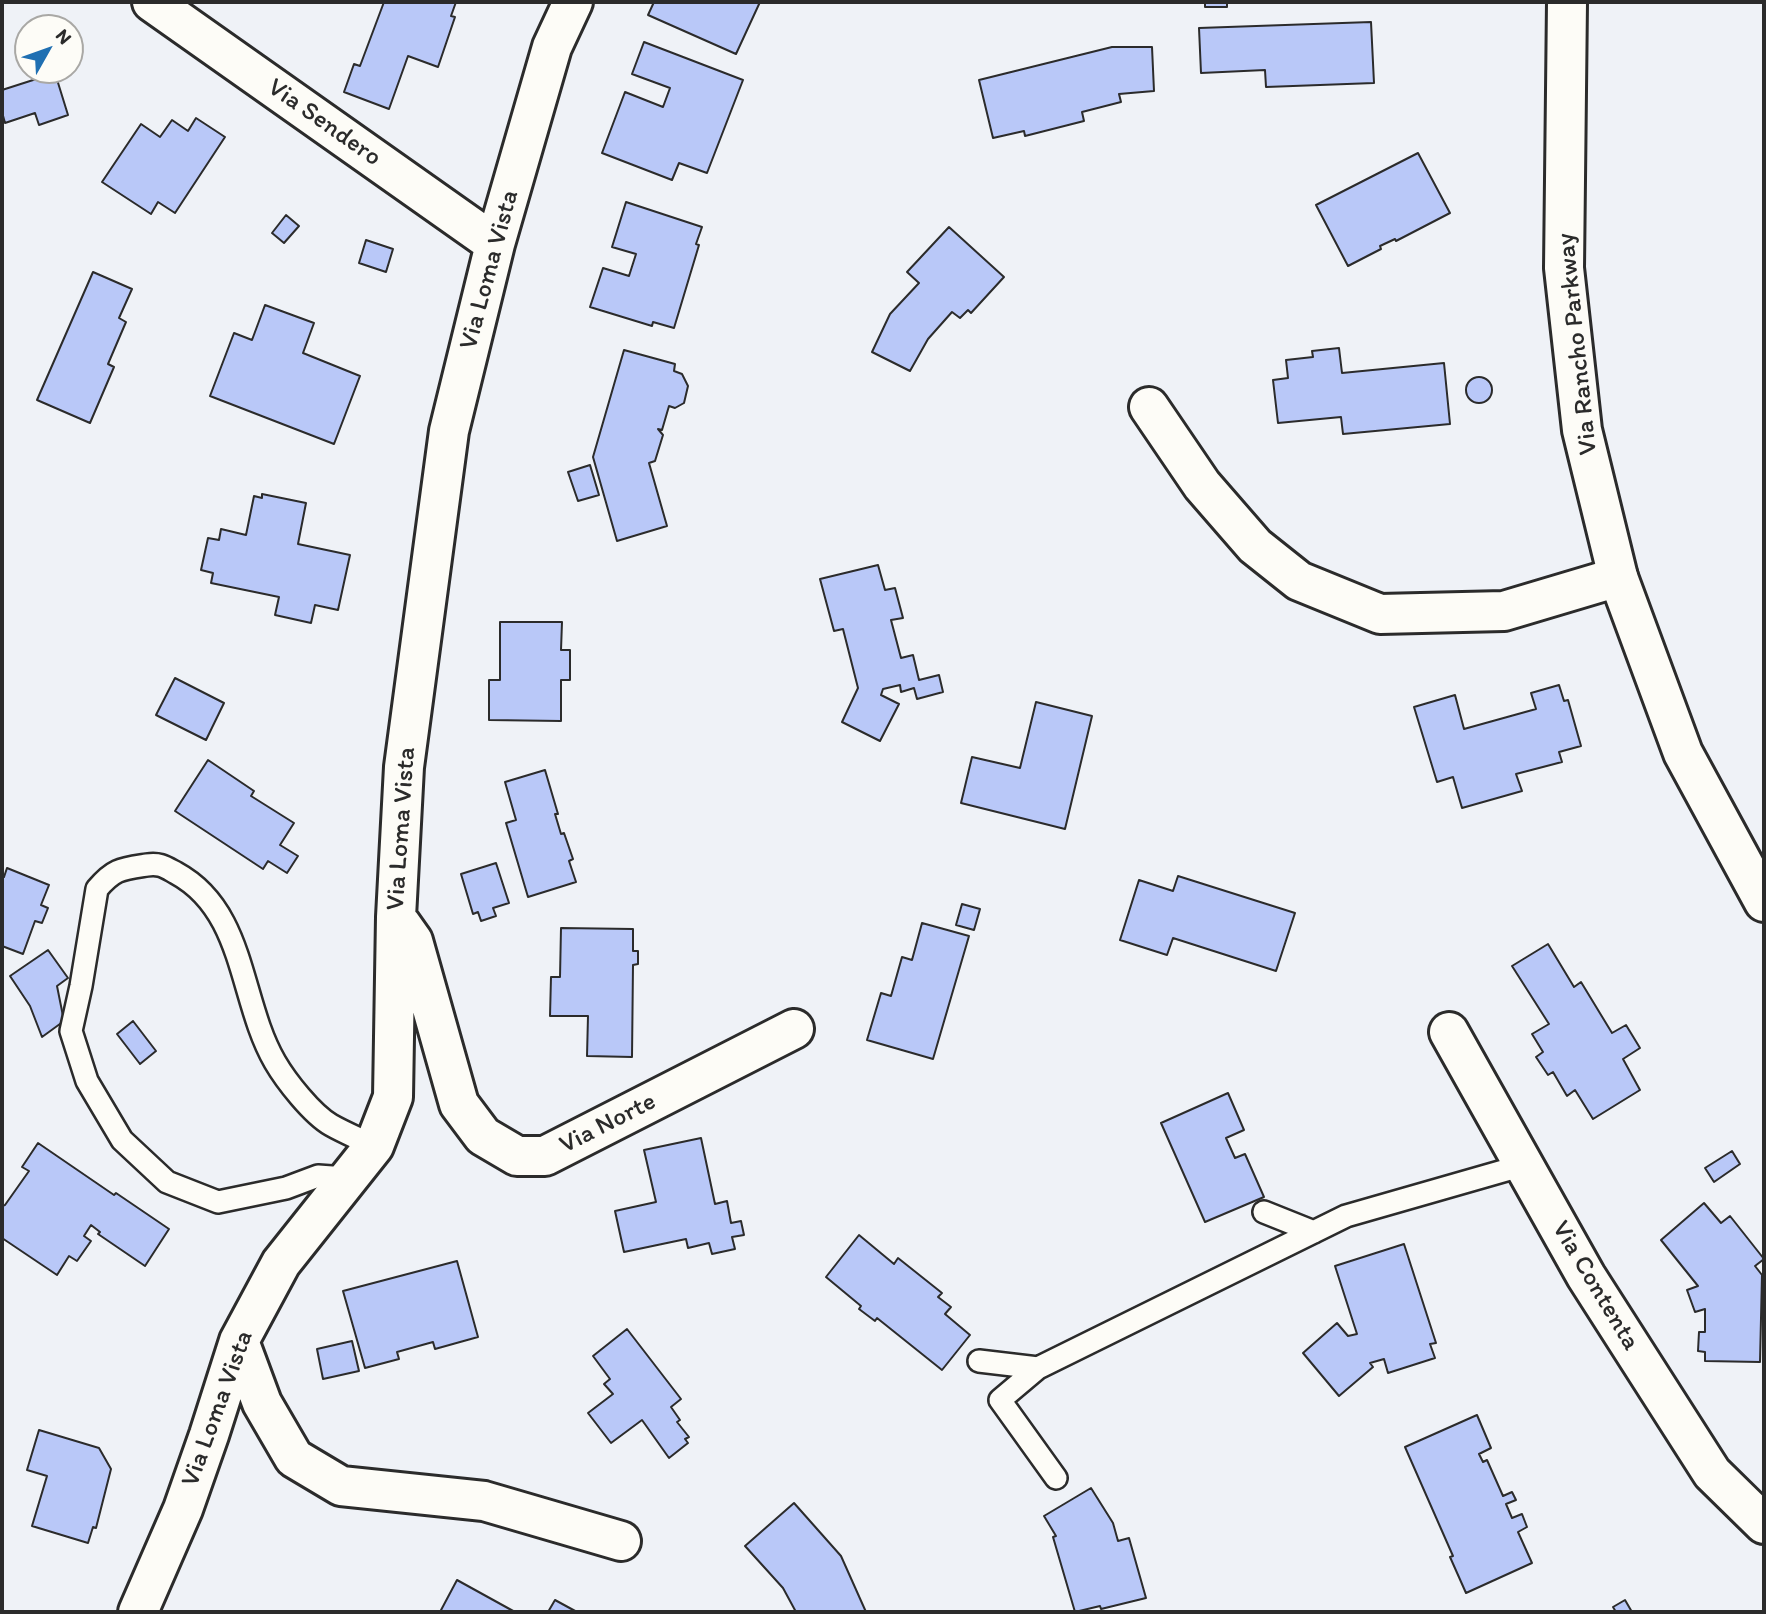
<!DOCTYPE html>
<style>
body{margin:0}
#map{position:relative;width:1766px;height:1614px;overflow:hidden;background:#eff2f7;font-family:Itim,sans-serif}
canvas{display:block}
.frame{position:absolute;inset:0;border:4px solid #2b2b2b;pointer-events:none}
.north{position:absolute;left:14px;top:14px;width:70px;height:70px;box-sizing:border-box;background:#fdfcf7;border:2px solid #a9a8a5;border-radius:50%;rotate:50deg;font-size:19px;font-weight:700;line-height:28px;text-align:center;color:#2b2b2b}
.north::after{content:'';display:block;margin:auto;width:24px;height:32px;background:#1f6fb2;clip-path:polygon(50% 0,100% 100%,50% 72%,0 100%)}
</style>
<div id="map">
<canvas width="1766" height="1614"></canvas>
<div class="frame"></div>
<div class="north">N</div>
</div>
<script>
const context = document.querySelector('canvas').getContext('2d');
context.lineJoin = 'round';
function fill(path, color) {
  context.fillStyle = color;
  context.fill(path, 'evenodd');
}
function strokePath(path, color, width, dash) {
  context.strokeStyle = color;
  context.lineWidth = width;
  context.lineCap = dash ? 'butt' : 'round';
  context.setLineDash(dash || []);
  context.stroke(path);
}
function label(font, color, halo, rows, align = 'center') {
  context.font = font + ' Itim,sans-serif';
  context.lineWidth = 5;
  context.setLineDash([]);
  context.textBaseline = 'middle';
  context.strokeStyle = halo;
  context.fillStyle = color;
  for (const [text, x, y, turn = 0] of rows) {
    context.save();
    context.translate(x, y);
    context.rotate((+turn || 0) * Math.PI / 180);
    context.textAlign = isNaN(turn) ? turn : align;
    if (halo) context.strokeText(text, 0, 0);
    context.fillText(text, 0, 0);
    context.restore();
  }
}
const building = new Path2D(`
 M384 2H456L451 16 455 17 438 67 408 56 389 109 344 92 354 64 360 66Z
 M654 2H760L736 54 648 15Z
 M1205 2H1227V7H1205Z
 M1371 22 1374 83 1266 87 1265 70 1201 73 1199 28Z
 M644 42 743 80 707 173 679 163 672 180 602 153 625 92 663 107 670 88 632 74Z
 M1112 47H1152L1154 91 1119 94 1121 102 1082 112 1084 121 1025 136 1024 131 993 138 979 80Z
 M55 73 68 115 39 125 35 113 5 123 2 112V90Z
 M196 118 225 137 175 213 158 202 151 214 102 182 141 124 160 137 172 120 188 131Z
 M1418 153 1450 213 1396 241 1395 239 1380 246 1381 249 1348 266 1316 205Z
 M626 202 702 227 696 244 699 245 674 328 653 322 652 326 590 307 603 268 629 276 636 254 612 247Z
 M286 215 299 226 284 243 272 233Z
 M949 227 1004 277 971 313 968 310 960 318 952 312 928 339 910 371 872 352 890 314 919 283 907 272Z
 M366 240 393 249 386 272 359 263Z
 M93 272 132 289 119 318 126 322 108 364 114 367 90 423 37 400Z
 M265 305 314 323 303 353 360 376 334 444 210 396 234 333 252 340Z
 M1339 348 1342 373 1444 363 1450 424 1343 434 1341 417 1278 423 1273 380 1288 378 1286 360 1313 357 1312 351Z
 M624 350 675 364 674 371 682 374 688 386 684 403 675 408 669 406 662 430 658 429 663 435 655 461 649 463 667 526 617 541 593 457Z
 M1466 390a13 13 0 1 1 26 0a13 13 0 1 1-26 0Z
 M590 465 599 495 578 501 568 472Z
 M262 494 306 503 298 544 350 555 338 610 315 605 311 623 275 615 279 597 211 583 213 573 201 570 208 538 219 540 221 529 246 535 254 496 262 498Z
 M878 565 885 590 895 588 903 618 891 620 901 658 913 655 919 680 939 675 943 692 917 699 914 688 901 692 900 685 883 689 881 695 899 704 880 741 842 722 858 688 843 629 834 631 820 579Z
 M500 622H562L561 650H570V680H561V721L489 720V680H500Z
 M175 678 224 703 206 740 156 715Z
 M1559 685 1564 701 1568 700 1581 746 1559 752 1562 762 1516 774 1522 791 1462 808 1453 777 1437 782 1414 707 1455 695 1464 729 1536 709 1531 693Z
 M1036 702 1092 716 1065 829 961 803 972 757 1020 768Z
 M208 760 254 791 251 796 294 823 280 845 298 856 287 873 268 861 263 869 175 811Z
 M545 770 558 814H555L561 834 564 833 573 859 569 861 576 882 528 897 506 823 516 820 505 782Z
 M496 863 509 903 493 908 496 916 481 921 478 912 473 914 461 874Z
 M7 868 49 885 41 905 48 908 42 923 35 921 23 954 2 946V876L4 877Z
 M1178 876 1295 913 1276 971 1173 938 1167 955 1120 940 1139 880 1173 891Z
 M962 904 980 909 974 930 956 925Z
 M922 923 969 936 933 1059 867 1040 881 993 891 996 902 957 912 960Z
 M561 928 633 929V951H638V964L633 965 632 1057 587 1056 588 1016H550L551 977H560Z
 M1548 944 1574 987 1581 982 1612 1033 1626 1025 1640 1048 1623 1059 1640 1090 1593 1119 1575 1090 1567 1096 1553 1072 1548 1075 1536 1057 1543 1052 1532 1034 1549 1024 1512 966Z
 M48 950 68 978 57 986 64 1021 42 1037 30 1006 10 976Z
 M133 1021 156 1051 140 1064 117 1034Z
 M1228 1093 1244 1130 1226 1138 1235 1158 1245 1154 1264 1197 1205 1222 1161 1123Z
 M701 1138 715 1204 727 1201 731 1223 741 1221 744 1235 732 1237 735 1249 712 1254 709 1243 688 1248 686 1239 624 1252 615 1211 656 1202 644 1150Z
 M38 1143 114 1195 116 1193 169 1229 145 1266 98 1234 100 1232 91 1225 84 1236 91 1241 77 1261 69 1256 57 1275 2 1238V1206L5 1205 29 1171 22 1167Z
 M1732 1151 1740 1164 1714 1182 1705 1168Z
 M1704 1203 1721 1223 1730 1216 1764 1259 1755 1266 1762 1275 1760 1362 1705 1361V1352L1698 1351 1699 1332H1705V1309L1695 1312 1687 1290 1698 1286 1661 1240Z
 M859 1235 894 1264 898 1258 942 1293 938 1297 951 1307 945 1314 970 1335 942 1370 877 1318 875 1321 859 1309 861 1306 826 1277Z
 M1404 1244 1436 1343 1430 1344 1435 1358 1388 1373 1384 1359 1370 1363 1373 1367 1339 1396 1303 1353 1337 1323 1348 1336 1357 1334 1335 1266Z
 M457 1261 478 1337 435 1349 433 1342 397 1352 399 1359 365 1368 343 1291Z
 M627 1329 681 1399 671 1407 680 1420 677 1422 689 1437 685 1439 688 1443 669 1458 642 1420 611 1443 588 1413 613 1394 604 1384 610 1379 593 1356Z
 M352 1341 359 1371 323 1379 317 1349Z
 M1477 1415 1491 1448 1479 1454 1483 1462 1487 1460 1503 1496 1512 1492 1516 1500 1506 1504 1512 1518 1522 1514 1527 1527 1518 1532 1532 1563 1466 1593 1450 1557 1453 1556 1405 1447Z
 M39 1430 99 1448 111 1469 96 1528 93 1527 88 1543 32 1526 47 1476 27 1470Z
 M1091 1488 1113 1523 1118 1541 1129 1538 1146 1598 1101 1609 1100 1606 1075 1612 1053 1537 1056 1536 1044 1516Z
 M794 1503 841 1556 866 1612H796L783 1588 745 1546Z
 M457 1580 515 1612H440Z
 M555 1600 577 1612H548Z
 M1625 1600 1632 1612H1616L1613 1607Z`);
fill(building, '#b9c8f8');
strokePath(building, '#2b2b2b', 2);
const lane = new Path2D(`
 M345 1182 332 1177 318 1176 286 1188 218 1202 167 1182 122 1140 87 1081 71 1031 81 986 97 889C114 869 121 869 147 865 160 863 165 867 176 873 246 911 239 1000 275 1062 286 1081 312 1114 331 1125 345 1133 360 1139 374 1146
 M1264 1212 1314 1232
 M979 1361 1038 1368 1346 1216 1524 1165
 M1038 1368 1000 1400 1056 1478`);
const street = new Path2D(`
 M152 2 495 244
 M1149 407 1202 485 1255 546 1299 581 1380 614 1504 611 1618 577
 M401 924 413 941 459 1104 483 1136 517 1156H545L794 1029
 M1449 1032 1586 1276 1712 1473 1764 1524
 M239 1341 262 1403 294 1458 341 1486 484 1501 621 1541
 M138 1612 183 1509 209 1435 239 1341 281 1263 374 1146 393 1097 396 917 404 767 449 431 495 244 552 47 573 2`);
const primary = new Path2D(`
 M1567 2 1564 268 1582 430 1618 577 1683 753 1764 902`);
strokePath(lane, '#2b2b2b', 26);
strokePath(street, '#2b2b2b', 44);
strokePath(primary, '#2b2b2b', 44);
strokePath(lane, '#fdfcf7', 21);
strokePath(street, '#fdfcf7', 38);
strokePath(primary, '#fdfcf7', 38);
label('26px', '#2b2b2b', '#fdfcf7', [
 ["Via Sendero",324,123,35],
 ["Via Loma Vista",490,270,-75],
 ["Via Rancho Parkway",1578,344,-96],
 ["Via Loma Vista",402,829,-86],
 ["Via Norte",608,1124,-27],
 ["Via Contenta",1595,1286,59],
 ["Via Loma Vista",218,1409,-70]
]);
</script>
